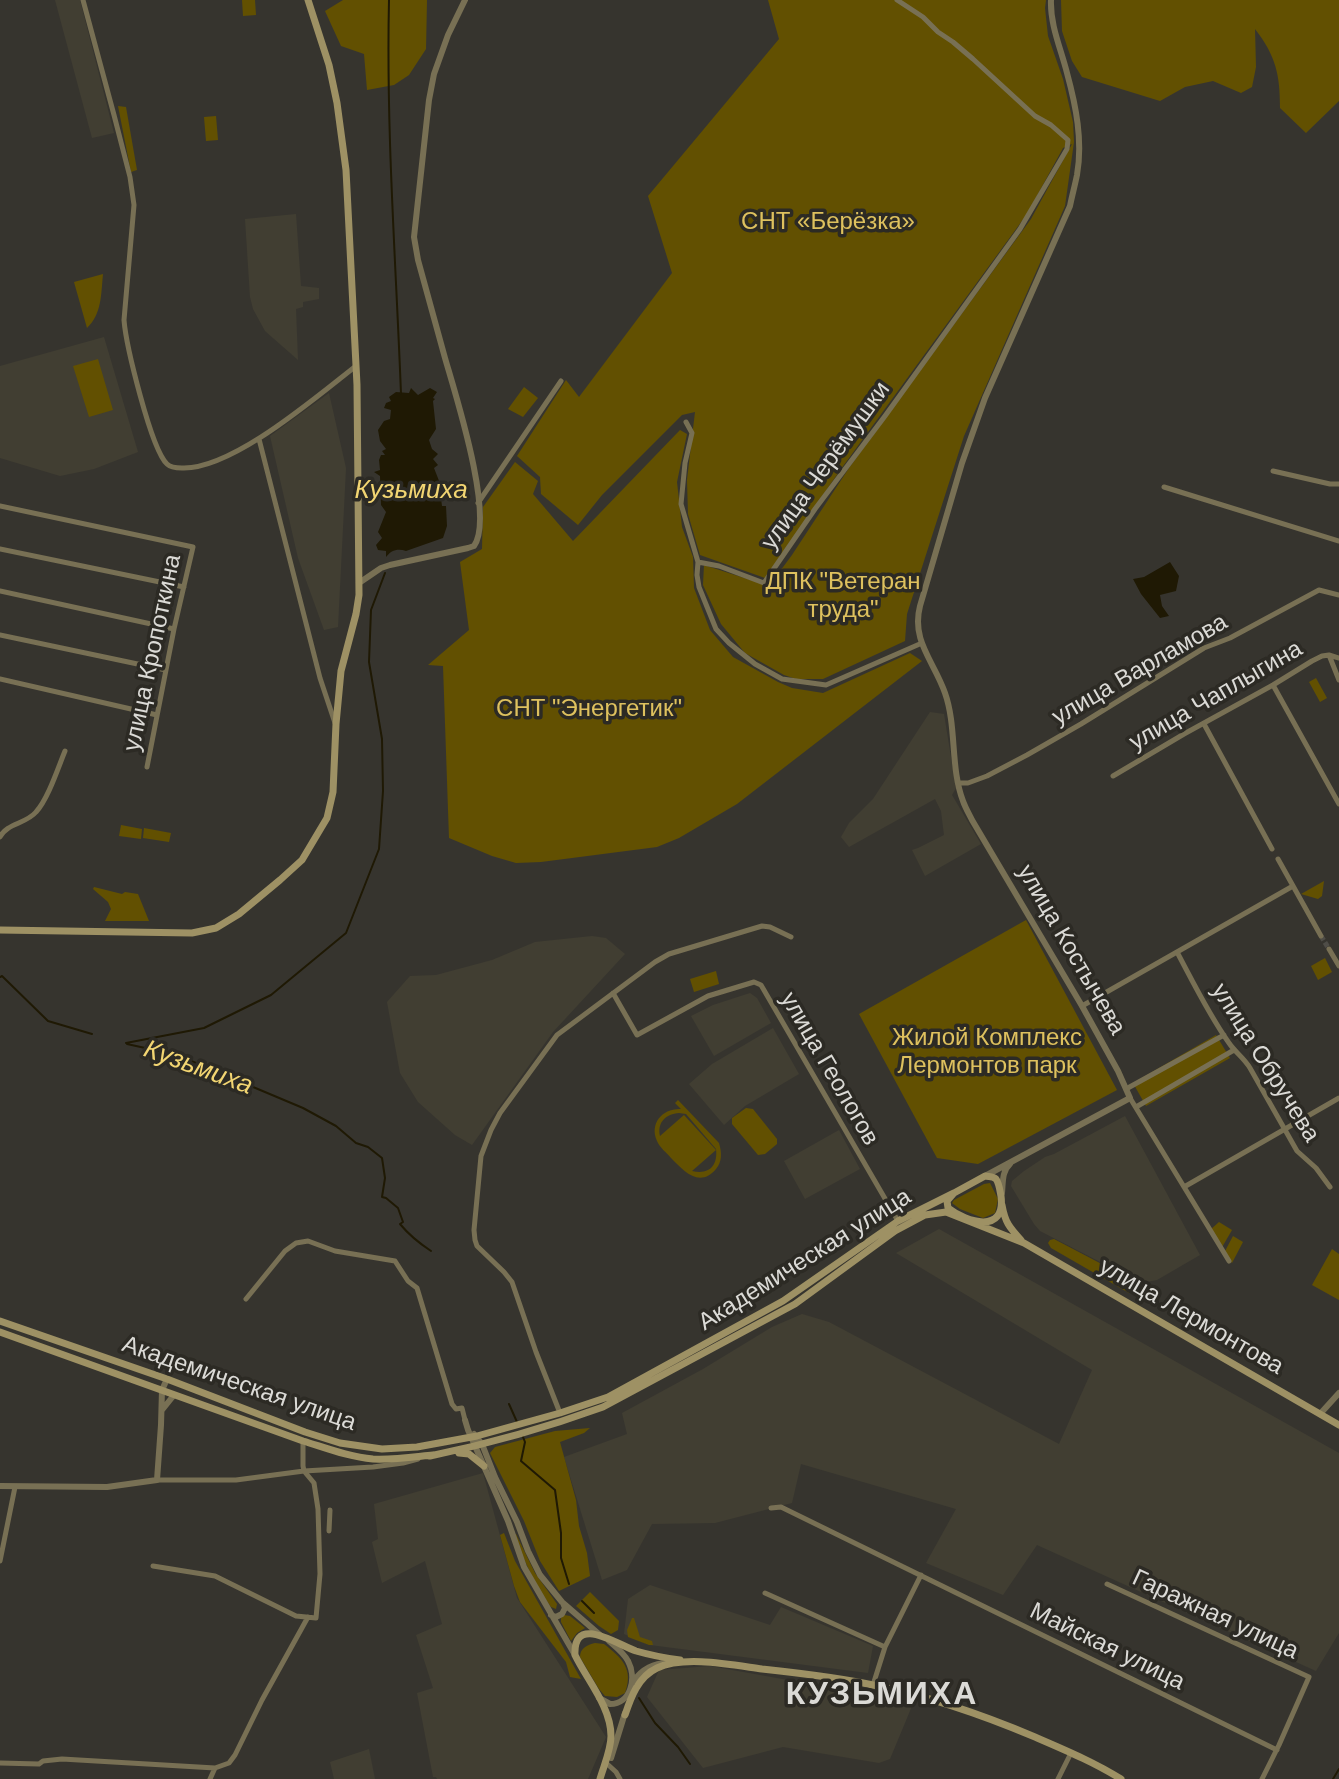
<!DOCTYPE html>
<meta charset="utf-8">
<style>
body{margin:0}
canvas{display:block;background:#36342e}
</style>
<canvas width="1339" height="1779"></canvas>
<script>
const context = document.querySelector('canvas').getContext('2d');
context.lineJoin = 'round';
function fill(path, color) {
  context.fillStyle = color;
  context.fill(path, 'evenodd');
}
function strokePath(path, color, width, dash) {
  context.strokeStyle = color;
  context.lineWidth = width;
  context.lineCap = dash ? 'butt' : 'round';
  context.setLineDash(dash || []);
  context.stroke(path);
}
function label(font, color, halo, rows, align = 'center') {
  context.font = font + ' Arial,sans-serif';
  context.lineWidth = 7;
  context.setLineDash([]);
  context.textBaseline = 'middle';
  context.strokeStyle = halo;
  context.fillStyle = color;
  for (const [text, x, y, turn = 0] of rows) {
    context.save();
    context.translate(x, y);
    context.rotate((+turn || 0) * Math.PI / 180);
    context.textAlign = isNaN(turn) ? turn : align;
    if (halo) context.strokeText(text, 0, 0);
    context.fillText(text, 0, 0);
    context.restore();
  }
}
fill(new Path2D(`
 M55 0H80L114 133 92 138Z
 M296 214 301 286 319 288V299L303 302V307L296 309 298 360 265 331 253 309 250 297 245 219Z
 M104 337 138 452 94 469 60 476 0 458V366Z
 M329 393 346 468 338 627 324 630 298 558 270 436Z
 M930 712 944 714 956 788 952 795 981 844 925 876 912 850 918 848 944 835 941 811 935 799 849 847 841 837 849 823 873 799Z
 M592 936 606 938 625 954 553 1032 472 1145 455 1135 418 1102 400 1073 387 1002 410 976 436 975 492 960 535 942Z
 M750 993 757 998 771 1023 714 1056 691 1016 713 1005Z
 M773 1028 799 1074 745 1106 724 1125 689 1084 712 1064Z
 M1125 1116 1200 1255 1157 1280 1141 1283 1040 1231 1034 1224 1011 1186 1012 1181 1024 1171 1045 1157 1054 1154Z
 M839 1130 860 1169 805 1199 784 1161Z
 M939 1229 1339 1453V1633L1316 1671 1037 1545 1003 1595 926 1563 956 1509 801 1464 792 1503 715 1523 652 1524 627 1570 602 1580 564 1457 627 1434 622 1413 703 1369 772 1327 802 1314 829 1322 1059 1444 1092 1370 896 1253Z
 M483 1473 517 1598 606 1737 588 1779H437L436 1777H433L417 1693 433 1688 416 1635 442 1624 425 1561 382 1583 372 1542 378 1539 374 1504Z
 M650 1585 770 1625 781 1607 873 1646 868 1673 650 1645 624 1634 628 1599Z
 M710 1666 910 1702 912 1706 890 1759 879 1763 783 1747 703 1768 647 1697 659 1670Z
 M369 1749 375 1779H334L330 1762Z`), '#413e32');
fill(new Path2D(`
 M242 0H255L256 15 243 16Z
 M343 0H427L426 49 409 75 394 85 367 90 364 54 341 46 325 11Z
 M768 0H1046L1045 8 1048 36 1063 79 1073 122 1074 142 1065 206 964 436 907 614 905 641 823 679H796L784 675 745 653 721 624 703 585 704 565 769 586 792 555 849 468 1031 219 1072 144 1063 148 1027 214 841 469 765 578 700 555 688 514 687 480 695 412 682 415 602 495 578 525 541 494 540 477 517 456 566 380 579 397 672 273 648 196 779 39Z
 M1061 0H1339V101L1306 133 1280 108C1280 75 1276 56 1255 29L1256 67 1252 87 1241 93 1213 81 1185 87 1160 101 1082 77 1072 61 1062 31Z
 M118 106 126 107 137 170 131 172Z
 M216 116 218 140 206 141 204 117Z
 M103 274C101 294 102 314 87 328L74 282Z
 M98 359 113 410 89 417 73 366Z
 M524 387 538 398 523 417 508 409Z
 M680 430 687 434 677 482 682 527 693 557 694 588 710 630 733 657 778 682 792 688 823 693 910 653 922 661 737 804 679 838 657 847 541 862 516 863 492 856 449 838 443 666 428 665 469 630 460 562 482 549 483 507 515 462 538 481 533 494 573 541Z
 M1316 678 1327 698 1320 702 1309 682Z
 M121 825 142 829 141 839 119 836Z
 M144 828 171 833 169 842 143 838Z
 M1324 881 1322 896 1318 899 1301 894Z
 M94 887 122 894 125 892 138 894 149 921H105L111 909 108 902 93 889Z
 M1026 920 1117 1090 978 1164 937 1158 859 1014Z
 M1325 958 1332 972 1318 980 1311 966Z
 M716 971 719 984 694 992 690 979Z
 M1216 1035 1230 1058 1146 1106 1133 1083Z
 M678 1100 719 1143C722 1153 722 1162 716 1169 699 1189 683 1170 671 1158 666 1152 660 1148 657 1141 649 1123 663 1108 681 1109L675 1103ZM679 1113 686 1114 716 1149C718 1166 709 1175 692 1171L716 1150 684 1115 660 1136C657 1122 666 1114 679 1113Z
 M746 1108 753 1109 777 1139V1144L765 1154 758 1155 732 1124V1118Z
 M990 1183 998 1199 995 1213 983 1218 960 1209 952 1203 954 1200 984 1184Z
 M1219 1222 1232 1230 1221 1249 1210 1230Z
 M1233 1236 1243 1242 1232 1263 1224 1253Z
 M1054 1239 1134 1281 1136 1285 1132 1292 1129 1293 1051 1248 1048 1243 1050 1240Z
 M1332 1249 1339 1254V1300L1312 1285Z
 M590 1428 584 1433 560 1442 576 1500 579 1526 587 1553 590 1576 559 1591 540 1561 524 1521 490 1453 495 1447 555 1431Z
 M504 1533 515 1561 581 1679 570 1677 566 1662 520 1602 514 1586 500 1535Z
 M516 1534 535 1573 557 1604 556 1609 551 1607C535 1585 524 1560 514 1535Z
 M590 1592 619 1621 618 1630 611 1634 599 1626 576 1606Z
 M564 1615 570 1616 585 1628 577 1633 571 1641 561 1622V1618Z
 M632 1618H634L640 1637 652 1641 653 1645H649L628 1637 627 1630Z
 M595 1643 604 1644C622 1658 634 1669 625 1693L617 1697 605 1696 599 1689 580 1657C580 1648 587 1645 595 1643Z`), '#625001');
fill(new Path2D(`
 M411 388 418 395 430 388 437 392 433 398 435 399 433 401 436 429 429 440 432 449 438 454 433 459 438 465 434 468 443 491 441 498 442 506H446L447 526 443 538 406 551C398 548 391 550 386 557V551L378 550 376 545 382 538 378 532 386 512 381 505 380 476 374 472 380 470 379 460 381 455H385L382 451 386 449 380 441 378 430 384 421 390 419 391 410 384 408 386 403 391 401 389 397 396 392 409 393Z
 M1170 562 1179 576 1176 591 1160 595 1162 606 1169 616 1160 618 1141 594 1133 579 1144 577Z`), '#1f1904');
strokePath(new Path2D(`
 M389 0C386 131 396 263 401 394
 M0 977 2 976 48 1021 92 1034
 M126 1043 204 1028 271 995 346 933 379 849 383 791 382 739 369 662 371 610 385 573
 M127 1044 177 1055 303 1108 336 1126 356 1143 368 1147 382 1158 385 1178 382 1197 386 1198 398 1208 403 1222 400 1224C409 1235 419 1243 431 1251
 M509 1404 517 1422
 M523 1437 525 1442 521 1461 555 1490 561 1533V1558L569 1584
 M582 1601 594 1613
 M639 1698 655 1723 678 1747 690 1764
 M1333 1779 1339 1769`), '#1f1904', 2);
strokePath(new Path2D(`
 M1321 936 1329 949`), '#4f4d47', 5, [5, 2.5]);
strokePath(new Path2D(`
 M83 0 114 115 130 177 134 205 124 320C126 345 151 449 167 464 171 468 177 468 182 468 232 470 316 397 356 366
 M897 0 923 17 938 32 953 42 973 59 1035 116 1051 125 1068 140 1067 149 1020 229 885 416 815 509 764 583 719 566 698 562 697 575 699 587 716 629 729 643 755 664 782 679 826 685 922 643
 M686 422 692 433 685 463 681 504 698 562
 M259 439 320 678 335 723
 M1273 471 1330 484H1339
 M1164 487 1339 541
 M478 503 561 381
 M0 506 193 547 174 629 147 767
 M0 549 184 587
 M0 591 174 629
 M0 635 166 670
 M1329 655 1339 680
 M0 679 157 715
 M1273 685 1339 804
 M1204 724 1272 849
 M1113 776 1184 734 1273 685 1312 661 1322 656 1329 655 1339 658
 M958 783H968L987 776 1027 755 1081 724 1204 648 1230 638 1319 590 1339 595
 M0 837C7 823 26 824 36 812 48 799 58 768 65 751
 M1278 859 1321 936
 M1329 949 1339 966
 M1177 952C1193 982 1209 1015 1229 1043 1235 1052 1244 1058 1250 1068L1297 1151 1316 1168 1330 1187
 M613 993 637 1035 708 996 754 982 761 985 898 1221
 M1082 1006 1293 886
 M1126 1089 1224 1035
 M1130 1098 1229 1261
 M1136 1107 1234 1050
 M1184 1187 1339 1098
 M246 1299 285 1251 296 1243 308 1241 335 1251 395 1261 408 1281 417 1288 452 1404 456 1409 462 1408 465 1420
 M560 1413 536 1352 512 1282 504 1272 477 1246 475 1240 474 1230 481 1156 491 1130 500 1113 557 1035 655 962 669 954 762 926 770 927 791 937
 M303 1441V1466L304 1471
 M157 1480H236L304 1471 373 1467 403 1463 418 1459
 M771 1508 781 1507 1277 1750
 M329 1531 330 1510
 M0 1561 15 1487
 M153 1566 215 1576 296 1616 316 1618 320 1574 318 1509 314 1483 304 1471
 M1107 1584 1309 1677 1279 1745 1262 1779
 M765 1593 885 1647
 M873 1685 885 1647 921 1575
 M605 1762 616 1772 620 1779
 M0 1763 39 1764 43 1761 62 1759 215 1768
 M210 1779 215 1768 229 1763 235 1755 262 1700 308 1617
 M1058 1779 1071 1753`), '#787054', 5);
strokePath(new Path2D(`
 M359 583 381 568 390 565 468 548 474 546C495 517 455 393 445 358 436 325 427 292 418 260L414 237 429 100 434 74 448 35 465 0
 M985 1176 1130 1098 1118 1071 1082 1006 972 820C969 814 965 807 963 801 950 767 957 727 945 693 934 661 911 641 920 606L962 463 985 398 1070 206C1072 196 1075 185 1077 175 1083 141 1076 106 1067 73 1061 49 1050 25 1051 0
 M1002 1193C1003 1182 1002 1171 1010 1164
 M162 1410 174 1395
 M1320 1414 1339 1393
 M465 1420 468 1430 508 1521 524 1567 575 1655
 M474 1434 482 1444 495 1477 517 1522 528 1551 540 1575 562 1602 600 1635
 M0 1486 107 1487 157 1480 161 1425 162 1390 167 1379
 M551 1615 556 1617 562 1614 565 1608 563 1603
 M634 1681C641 1670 655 1662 669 1663
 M599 1698 610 1704C631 1704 637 1678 628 1661 624 1653 616 1647 609 1641
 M611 1758 625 1713`), '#787054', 6);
strokePath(new Path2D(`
 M0 930 192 933 216 928 239 914 280 880 302 860 327 818 333 792 336 724 341 671 356 614 359 595 357 385 346 170 337 103 329 65 308 0
 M985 1176C989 1177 993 1176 996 1179 999 1183 1000 1191 1001 1196 1006 1234 967 1223 948 1208L947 1201 954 1193Z
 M1002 1205C1005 1222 1009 1227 1021 1240
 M0 1321 167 1379 305 1432 340 1443 382 1449 417 1447 477 1436 560 1413 608 1397 783 1301 898 1221 954 1193
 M0 1332 303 1441C326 1448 349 1457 373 1459 393 1460 413 1457 433 1455
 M459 1453 469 1454 484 1466
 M430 1456C488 1444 548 1427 603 1407L795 1304 895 1231 925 1215 946 1212 1024 1243 1339 1425
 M625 1715C631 1697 638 1677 657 1668 684 1655 733 1665 762 1669 799 1673 836 1677 873 1685 928 1696 983 1715 1035 1737 1065 1750 1094 1762 1121 1779
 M600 1779C604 1765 611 1750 611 1736 611 1707 587 1680 575 1655 573 1613 618 1645 636 1651 650 1655 665 1658 680 1660`), '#9e9164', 7);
label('24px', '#dec15e', '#2c2a24', [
 ["СНТ «Берёзка»",828,222],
 ["ДПК \"Ветеран",843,582],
 ["труда\"",843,610],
 ["СНТ \"Энергетик\"",589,709],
 ["Жилой Комплекс",987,1038],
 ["Лермонтов парк",987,1066]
]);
label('24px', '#dbdad6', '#2c2a24', [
 ["улица Черёмушки",826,466,-54],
 ["улица Кропоткина",153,653,-78],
 ["улица Варламова",1140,670,-30],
 ["улица Чаплыгина",1216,696,-30],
 ["улица Костычева",1071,950,60],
 ["улица Обручева",1265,1063,58],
 ["улица Геологов",829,1069,60],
 ["Академическая улица",805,1260,-32],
 ["улица Лермонтова",1191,1317,30],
 ["Академическая улица",239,1384,19],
 ["Гаражная улица",1215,1615,25],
 ["Майская улица",1107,1647,26]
]);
label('italic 26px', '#f2d572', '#2c2a24', [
 ["Кузьмиха",411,491],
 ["Кузьмиха",198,1068,20]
]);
context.letterSpacing = '2px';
label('bold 32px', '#dbdad6', '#2c2a24', [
 ["КУЗЬМИХА",882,1695]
]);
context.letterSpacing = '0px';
</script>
